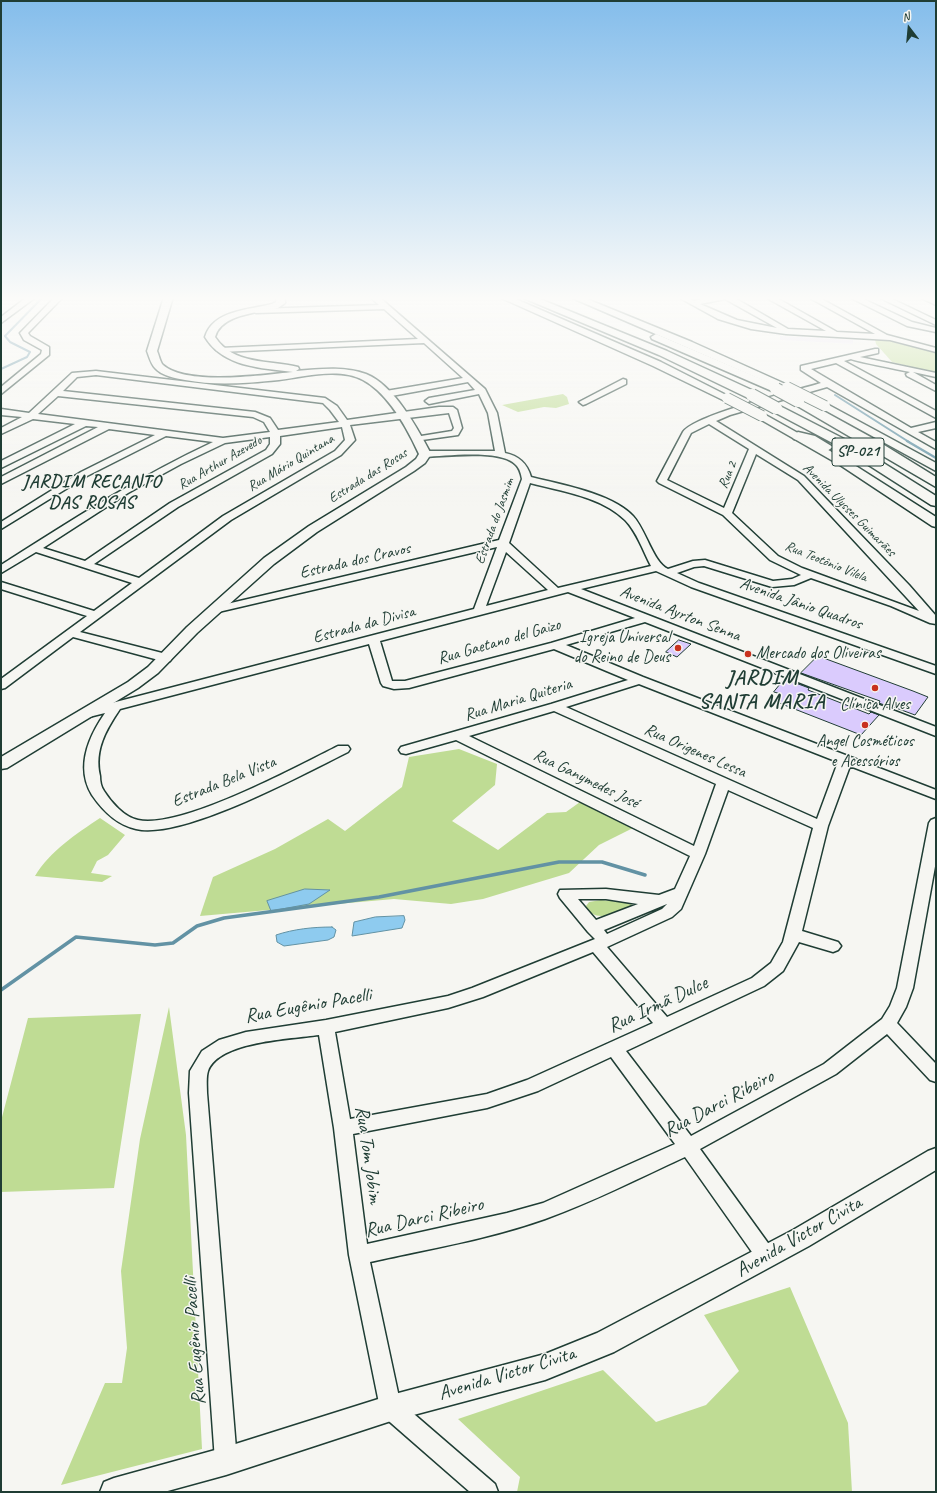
<!DOCTYPE html>
<meta charset="utf-8">
<style>
body{margin:0}
#map{position:relative;width:937px;height:1493px;overflow:hidden;background:#f6f6f2;font-family:Caveat,sans-serif}
canvas{display:block}
.frame{position:absolute;inset:0;border:2px solid #1f3d34;pointer-events:none}
.north{position:absolute;left:889px;top:8px;width:40px;height:40px;-webkit-text-stroke:3px #f6f6f2;paint-order:stroke;rotate:344deg;font-size:11px;font-weight:700;line-height:16px;text-align:center;color:#1f3d34}
.north::after{content:'';display:block;margin:auto;width:14px;height:18px;background:#1f3d34;clip-path:polygon(50% 0,100% 100%,50% 72%,0 100%)}
</style>
<div id="map">
<canvas width="937" height="1493"></canvas>
<div class="frame"></div>
<div class="north">N</div>
</div>
<script>
const context = document.querySelector('canvas').getContext('2d');
context.lineJoin = 'round';
function fill(path, color) {
  context.fillStyle = color;
  context.fill(path, 'evenodd');
}
function strokePath(path, color, width, dash) {
  context.strokeStyle = color;
  context.lineWidth = width;
  context.lineCap = dash ? 'butt' : 'round';
  context.setLineDash(dash || []);
  context.stroke(path);
}
function label(font, color, halo, rows, align = 'center') {
  context.font = font + ' Caveat,sans-serif';
  context.lineWidth = 3;
  context.setLineDash([]);
  context.textBaseline = 'middle';
  context.strokeStyle = halo;
  context.fillStyle = color;
  for (const [text, x, y, turn = 0] of rows) {
    context.save();
    context.translate(x, y);
    context.rotate((+turn || 0) * Math.PI / 180);
    context.textAlign = isNaN(turn) ? turn : align;
    if (halo) context.strokeText(text, 0, 0);
    context.fillText(text, 0, 0);
    context.restore();
  }
}
fill(new Path2D(`
 M780 336 853 340V344L780 340Z`), '#eee9f5');
fill(new Path2D(`
 M881 339 936 353V373L892 362 876 344 875 340Z
 M563 394 567 397 569 404 556 408 544 407 518 412 502 405Z
 M459 749 497 764 495 785 452 821 498 850 547 813 566 812 580 802 635 827 599 845 569 873 483 899 451 904 394 899 200 916 213 877 275 849 328 819 345 831 402 787 409 757Z
 M100 818 125 835 108 855 97 861 91 873 112 876 102 882 35 876C50 851 76 834 100 818Z
 M601 900 632 903 631 906C617 912 595 925 586 906L589 902Z
 M169 1007 186 1135 202 1449 61 1485 105 1383H122L127 1348 121 1271 140 1139Z
 M141 1014 114 1188 1 1192V1121L28 1018Z
 M790 1287 848 1423 852 1492H517L520 1477 458 1419 603 1370 656 1422 706 1405 739 1371 704 1315Z`), '#bfdc94');
const water = new Path2D(`
 M305 889 330 890 309 904 271 911 267 901Z
 M404 916 405 920 402 928 352 936 354 922 375 917Z
 M332 927 336 930 334 937 328 940 284 946 277 942 276 935C294 929 313 927 332 927Z`);
fill(water, '#8ecbef');
strokePath(water, '#6292a4', 1);
strokePath(new Path2D(`
 M1 369 27 357 30 352 10 342 5 336 43 297
 M835 395 909 442`), '#6292a4', 2);
strokePath(new Path2D(`
 M907 441 936 458`), '#6292a4', 2.5);
strokePath(new Path2D(`
 M1 990 76 937 155 945 173 943 197 926 224 918 379 897 559 862H602L645 875`), '#6292a4', 3.5);
const building = new Path2D(`
 M679 640 691 644 677 657 666 652Z
 M818 656 913 691 928 697 915 715 888 705 887 706 879 703 880 701 801 673Z
 M783 681 791 684 793 682 809 688 808 690 869 714 871 712 879 715 861 735 774 701 781 694 774 692Z`);
fill(building, '#dacbfd');
strokePath(building, '#1f3d34', 1);
const minor = new Path2D(`
 M27 297H36L1 323V317Z
 M55 297H63L28 333 30 336 49 347V355L1 394V387L41 354 42 350 24 340 20 333Z
 M370 297H379L485 389 497 413 505 453C519 456 527 463 531 477 562 485 611 493 633 516 646 530 653 562 668 569L693 561 705 560 773 581 792 579 801 575 770 560 723 515 659 483 657 481 683 432C696 414 795 391 821 383L801 370V366L875 349H878V353L860 357 936 373V377L913 372 936 385V391L907 376 906 374 910 372C901 370 854 361 851 359L844 361 936 411V418L836 363 811 369 911 428 936 422V428L918 432 936 442V449L827 387 730 415 716 421 804 476 909 585 936 616V624L930 623 891 606 811 578 794 585 772 587 704 566 694 567 677 573 699 583 936 666V674L691 587 656 571 581 589 936 727V736L645 622 566 645 643 677 936 790V799L850 766 828 826 802 931 838 942 841 946 838 950 833 952 799 942 783 971 764 986 626 1051 691 1136 824 1064 882 1019 890 1006 897 988 929 823 931 820 936 818V861L913 988 906 1007 897 1023 936 1064V1082L930 1080 887 1034 836 1074 700 1149 773 1250 776 1256 773 1262 766 1265 759 1262 685 1157C639 1178 593 1202 545 1219 489 1239 428 1249 370 1262L400 1402 495 1484 498 1492H470L383 1416 380 1408 349 1255 334 1128 319 1035C291 1039 219 1041 208 1071 206 1077 207 1086 207 1093L237 1461 234 1469 226 1472 218 1469 215 1461 189 1093 190 1071 202 1051 219 1040 246 1032 326 1020 448 996 472 988 595 939 588 932 560 898 558 894 560 890 606 889 659 895 675 889 690 856 456 740 406 754 401 753 399 750 401 747 551 704 628 680 554 649 409 688 394 689 383 686 381 683 369 644 120 709C106 730 94 750 100 776 100 781 101 787 104 791 111 802 124 817 138 820 182 829 296 767 338 746H348L350 749 348 752C303 774 183 840 136 829 117 825 103 811 92 795 75 767 89 736 105 713L85 718 79 714 81 711 474 609 497 547 214 613 208 610 214 607 499 540 522 479C521 474 520 469 516 465 501 449 446 456 425 457L420 454 425 451H495L488 413 479 394 429 404 425 401 429 398 475 390 468 382 386 397 382 394 386 391 463 378 424 343 220 352 216 350 220 348 418 339 384 309 256 313 252 311 256 309 379 305ZM709 424 749 449 724 508 667 480 691 433ZM756 454 798 480 919 611 802 568 778 556 732 513ZM530 483C561 491 602 497 625 520 637 532 643 551 651 566L558 588 509 543ZM506 552 548 590 486 606ZM568 592 635 618 551 643 405 681H392L380 641ZM639 684 838 762 817 819 566 707ZM554 711 716 784 694 846 469 736ZM728 790 813 828 783 942 771 963 752 978 667 1017 607 947 672 917 681 909 705 854ZM578 899H606L638 904 596 920ZM667 904 662 909 607 934 604 930ZM593 952 653 1023 527 1080 487 1094 350 1119 335 1032 448 1008 483 997ZM611 1057 675 1144 543 1203 507 1213 367 1244 353 1134 487 1108 538 1091Z
 M678 297H687L694 301 712 297H733L788 329 826 331 765 297H775L837 332 875 334 808 297H818L887 335 936 348V352L890 340 786 334 751 329 718 319ZM725 299 777 328 737 320 700 304Z
 M849 297H859L912 322 936 328V332L907 326Z
 M878 297H888L936 320V325Z
 M919 297H929L936 300V305Z
 M96 371 325 398 337 406 347 420 439 407H453L457 410 462 428 458 435 415 441V437L452 431 454 428 449 413 350 425 355 440 341 455 231 520 80 632 170 655 172 658 170 661 166 662 73 637 5 688 1 689V679L87 616 1 589V582L94 611 132 583 36 552 1 573V565C70 521 138 477 213 442L166 436 87 476 1 529V522L81 472 155 435 109 429 1 484V477L98 427 86 426 1 468V461L75 424 33 419 1 434V428L22 417 1 415V409L29 413 72 373ZM96 375 323 403 330 410 339 422 278 430 270 418 255 412 63 391 77 377ZM58 396 253 417 264 422 270 432 223 438 38 414ZM342 427 345 440 335 451 223 516 139 578 94 564 178 507 272 454 280 444V436ZM270 437V444L266 450 170 503 85 561 43 548 128 493 181 464 225 443Z
 M623 379 626 380V384L586 404 583 405 579 402Z`);
const major = new Path2D(`
 M164 297H173L157 351C159 355 160 362 163 365 187 386 263 375 293 372 261 368 223 367 205 337 213 310 249 310 272 304L276 302 277 297H285V303L278 308C258 313 221 314 215 337 233 365 269 360 298 367L299 369 296 371C319 369 344 366 366 374 394 385 418 429 431 454L425 463 414 471 317 532 274 564 197 633 158 673 138 688 7 768 1 769V757L128 682 148 667 187 627 264 558 309 526 406 467 416 459 419 454C407 428 389 394 363 380 339 367 304 377 279 380 248 383 216 386 185 380 175 378 162 376 155 368 151 364 149 356 147 351Z
 M499 297H511L661 362 732 398 727 401 723 400 653 366Z
 M570 297H582L692 342 792 387 787 390 783 389Z
 M825 403 936 463V471L821 408 820 406Z
 M762 413 848 461 936 517V527L932 526 840 465 758 418 757 416 758 414Z
 M936 1148V1170L809 1246 614 1352 545 1380 391 1421 226 1475 164 1492H100L104 1482 114 1478 226 1447 391 1395 545 1354 597 1333 793 1230 928 1151Z`);
const highway = new Path2D(`
 M521 297H535L667 351 756 392 758 395 752 399 748 398 659 355Z
 M656 334 780 387 782 389 780 391H772L652 339 651 337Z
 M798 397 876 440 936 477V487L794 404 792 401 794 398Z
 M776 404 850 442 936 496V506L931 505 842 448 772 411 770 408 772 405Z
 M798 432 815 436 833 447 827 451 807 442 794 439 792 436Z`);
strokePath(minor, '#1f3d34', 3);
strokePath(major, '#1f3d34', 3);
strokePath(highway, '#1f3d34', 3);
fill(minor, '#f6f6f2');
fill(major, '#f6f6f2');
fill(highway, '#f6f6f2');
const majorBridge = new Path2D(`
 M787 387 825 406
 M727 398 762 416`);
const highwayBridge = new Path2D(`
 M776 389 798 401
 M752 395 776 408`);
strokePath(majorBridge, '#1f3d34', 12, []);
strokePath(highwayBridge, '#1f3d34', 14, []);
strokePath(majorBridge, '#f6f6f2', 10);
strokePath(highwayBridge, '#f6f6f2', 12);
const sky = context.createLinearGradient(0, 0, 0, 506);
sky.addColorStop(0, '#84bdeb');
sky.addColorStop(0.59, '#fbfbf9');
sky.addColorStop(1, '#fbfbf900');
context.fillStyle = sky;
context.fillRect(0, 0, 937, 506);
for (const [x, y, r, color] of [
 [678,648,4,"#c8321e"],
 [748,654,4,"#c8321e"],
 [875,688,4,"#c8321e"],
 [865,725,4,"#c8321e"]
]) {
  const dot = new Path2D();
  dot.arc(x, y, r, 0, 2 * Math.PI);
  context.fillStyle = color;
  context.fill(dot);
  strokePath(dot, '#f6f6f2', 1.5);
}
label('14px', '#1f3d34', '#f6f6f2', [
 ["Rua Arthur Azevedo",220,463,-30],
 ["Rua Mário Quintana",291,463,-31],
 ["Rua 2",728,475,-67],
 ["Estrada das Rosas",368,476,-32],
 ["Avenida Ulysses Guimarães",849,510,45],
 ["Estrada do Jasmim",495,521,-70],
 ["Rua Teotônio Vilela",826,562,22]
]);
for (const [x, y, w] of [
 [858,452,52]
]) {
  const box = new Path2D();
  box.roundRect(x - w / 2, y - 14, w, 28, 3);
  context.fillStyle = '#f6f6f2';
  context.fill(box);
  strokePath(box, '#1f3d34', 1);
}
label('bold 16px', '#1f3d34', null, [
 ["SP-021",858,452]
]);
label('17px', '#1f3d34', '#f6f6f2', [
 ["Estrada dos Cravos",355,561,-13],
 ["Avenida Jânio Quadros",801,604,19],
 ["Avenida Ayrton Senna",680,614,21],
 ["Estrada da Divisa",364,625,-15],
 ["Rua Gaetano del Gaizo",499,642,-16],
 ["Rua Maria Quiteria",518,700,-17],
 ["Rua Origenes Lessa",695,751,24],
 ["Rua Ganymedes José",586,779,26],
 ["Estrada Bela Vista",224,782,-22]
]);
label('17px', '#1f3d34', '#f6f6f2', [
 ["Igreja Universal",670,638,"right"],
 ["do Reino de Deus",670,658,"right"],
 ["Mercado dos Oliveiras",756,654,"left"],
 ["Clínica Alves",875,705],
 ["Angel Cosméticos",865,742],
 ["e Acessórios",865,762]
]);
context.letterSpacing = '1px';
label('bold 18px', '#1f3d34', '#f6f6f2', [
 ["JARDIM RECANTO",92,482],
 ["DAS ROSAS",92,503]
]);
context.letterSpacing = '0px';
label('20px', '#1f3d34', '#f6f6f2', [
 ["Rua Irmã Dulce",658,1005,-25],
 ["Rua Eugênio Pacelli",308,1006,-10],
 ["Rua Darci Ribeiro",719,1104,-28],
 ["Rua Tom Jobim",368,1155,82],
 ["Rua Darci Ribeiro",424,1218,-13],
 ["Avenida Victor Civita",799,1237,-30],
 ["Rua Eugênio Pacelli",195,1341,-94],
 ["Avenida Victor Civita",507,1374,-17]
]);
context.letterSpacing = '1px';
label('bold 21px', '#1f3d34', '#f6f6f2', [
 ["JARDIM",762,678],
 ["SANTA MARIA",762,702]
]);
context.letterSpacing = '0px';
</script>
